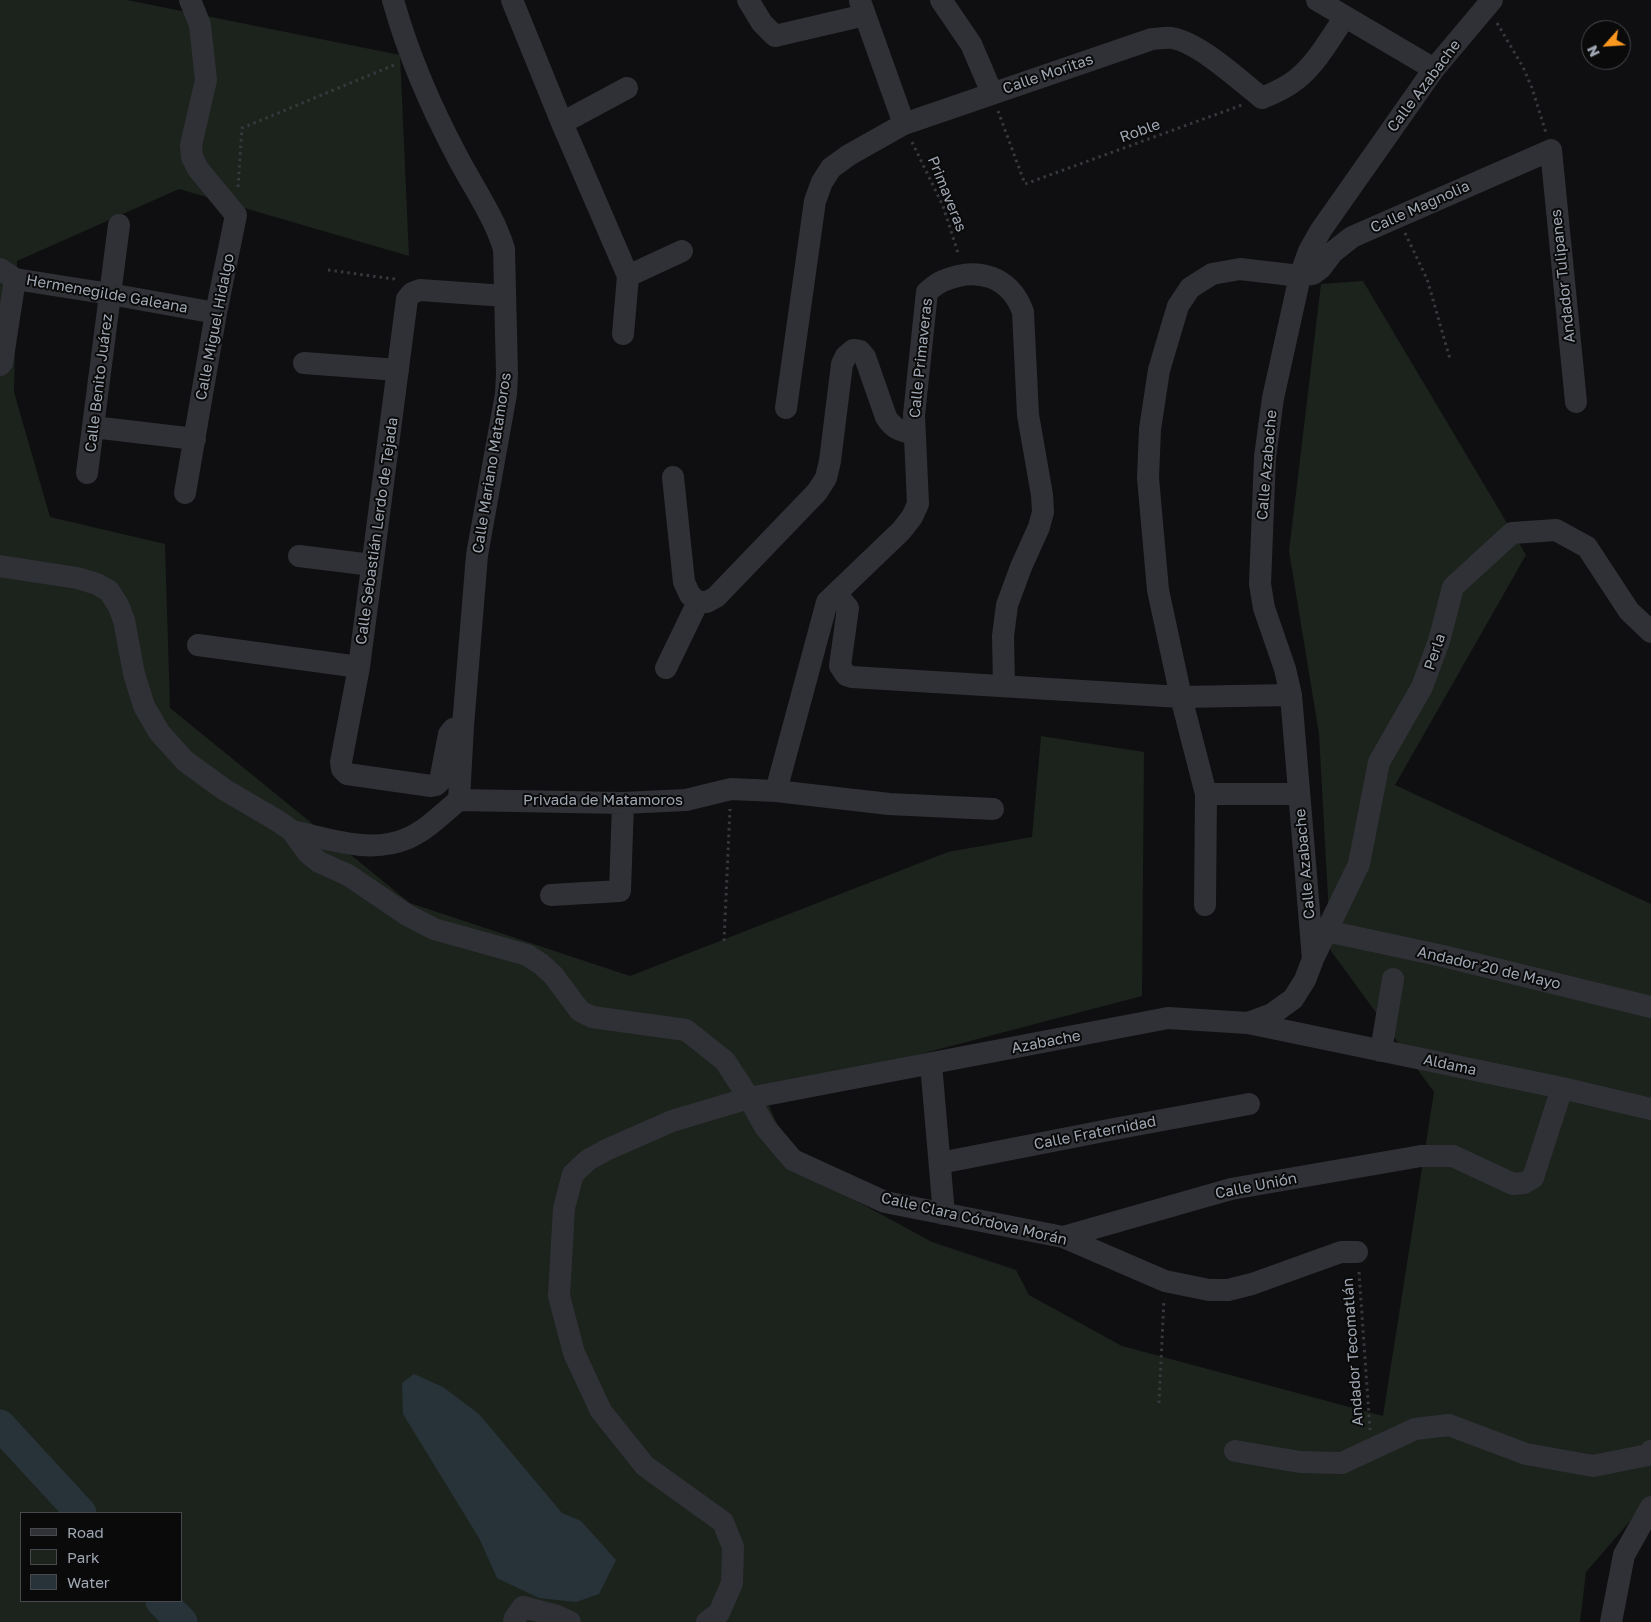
<!DOCTYPE html>
<meta charset="utf-8">
<style>
body{margin:0}
#map{position:relative;width:1651px;height:1622px;overflow:hidden;background:#0f0f11;font-family:"Golos Text",sans-serif}
canvas{display:block}
.legend{position:absolute;left:20px;top:1512px;width:162px;height:90px;box-sizing:border-box;background:#0a0a0b;border:1px solid #46494e;margin:0;padding:6px 9px;list-style:none;font-size:15px;color:#9fa7b2}
.legend li{display:flex;align-items:center;gap:10px;height:25px}
.legend b{width:25px;border:1px solid #46494e}
.north{position:absolute;left:1581px;top:20px;width:50px;height:50px;box-sizing:border-box;background:#0a0a0b;border:1px solid #46494e;border-radius:50%;rotate:244deg;font-size:14px;font-weight:700;line-height:20px;text-align:center;color:#9fa7b2}
.north::after{content:'';display:block;margin:auto;width:18px;height:22px;background:#f9971f;clip-path:polygon(50% 0,100% 100%,50% 72%,0 100%)}
</style>
<div id="map">
<canvas width="1651" height="1622"></canvas>
<ul class="legend">
<li><b style="height:6px;background:#303136"></b>Road</li>
<li><b style="height:14px;background:#1b231c"></b>Park</li>
<li><b style="height:14px;background:#283339"></b>Water</li>
</ul>
<div class="north">N</div>
</div>
<script>
const context = document.querySelector('canvas').getContext('2d');
context.lineJoin = 'round';
function fill(path, color) {
  context.fillStyle = color;
  context.fill(path, 'evenodd');
}
function strokePath(path, color, width, dash) {
  context.strokeStyle = color;
  context.lineWidth = width;
  context.lineCap = dash ? 'butt' : 'round';
  context.setLineDash(dash || []);
  context.stroke(path);
}
function label(font, color, halo, rows, align = 'center') {
  context.font = font + ' "Golos Text",sans-serif';
  context.lineWidth = 4;
  context.setLineDash([]);
  context.textBaseline = 'middle';
  context.strokeStyle = halo;
  context.fillStyle = color;
  for (const [text, x, y, turn = 0] of rows) {
    context.save();
    context.translate(x, y);
    context.rotate((+turn || 0) * Math.PI / 180);
    context.textAlign = isNaN(turn) ? turn : align;
    if (halo) context.strokeText(text, 0, 0);
    context.fillText(text, 0, 0);
    context.restore();
  }
}
fill(new Path2D(`
 M0 0H127L400 55 409 256 179 189 17 261 14 392 50 517 165 544 170 708 410 903 630 976 948 852 1032 837 1041 736 1144 752 1142 996 764 1095 792 1157 827 1185 932 1242 1016 1270 1029 1295 1122 1346 1383 1416 1434 1092 1331 951 1319 734 1289 551 1321 284 1363 281 1526 555 1395 785 1651 904V1513L1632 1519 1586 1572 1580 1622H0ZM21 1513H181V1601H21Z`), '#1b231c');
fill(new Path2D(`
 M414 1374 443 1387 479 1414 562 1513 581 1521 616 1560 599 1594 576 1602 539 1598 497 1578 479 1538 403 1414 402 1383Z`), '#283339');
strokePath(new Path2D(`
 M0 1425 81 1513
 M161 1601 182 1622`), '#283339', 31);
strokePath(new Path2D(`
 M1497 23 1523 67 1532 88 1546 133
 M998 111 1025 184 1242 105
 M912 142 943 206 959 256
 M238 187 242 128 394 65
 M1405 233 1427 279 1450 359
 M328 270 394 279 398 282
 M724 941 730 809
 M1359 1272 1370 1430
 M1159 1403 1164 1299`), '#36393d', 3, [2.5, 4]);
strokePath(new Path2D(`
 M393 0C408 54 431 107 457 156 473 187 494 216 504 249L507 374 506 394 477 555 463 726 459 800
 M512 0 562 123 628 276 623 334
 M748 0 762 23 775 36 865 15
 M941 0 971 44 992 93
 M1317 0 1434 69
 M860 1 904 124
 M562 123 627 88
 M0 269 15 279 110 294 216 313
 M628 276 682 251
 M304 363 398 370
 M0 365 2 363 15 279
 M786 408 815 201 822 182 831 168 849 155 904 124 1152 39C1158 39 1166 37 1172 38 1200 43 1239 80 1262 98 1274 93 1286 88 1297 79 1317 63 1331 37 1345 17
 M93 427 195 439
 M87 473 119 225
 M673 477 684 582 690 595 698 602H707L716 597 817 492 826 478 830 461 842 364 846 356 853 350 860 351 865 357 886 417C893 429 901 431 914 434
 M185 493 216 313 236 215 198 169 192 157 191 145 206 80 200 25 190 0
 M299 556 372 565
 M0 566 77 578 97 584 109 591 118 605 124 620 134 674 144 706 159 732 185 761 225 790 278 821 292 831 308 853 319 862 348 875 407 915 434 929 527 955 541 964 553 975 580 1011 592 1017 686 1030 725 1061 749 1098 765 1127 793 1160 885 1202 1063 1237 1165 1281 1209 1290H1228L1252 1284 1341 1252H1357
 M834 596 842 601 848 608 840 666 846 675 852 677 1181 697 1291 695
 M198 645 359 667
 M666 668 698 602
 M461 727 453 729 449 734 440 781 436 785 431 786 347 774 342 769 341 762 359 667 407 299 412 293 420 290 505 296
 M776 791 827 602 901 531 912 517 918 504 914 415 927 292C932 288 937 283 943 281 977 266 1010 276 1023 312L1028 415 1042 495 1043 512 1039 527 1021 567 1007 605 1003 636 1004 685
 M1206 794H1299
 M459 800 623 803 686 800 731 789 776 791 889 804 993 809
 M292 831C328 839 371 854 406 839 426 831 443 813 459 800
 M551 895 620 891 623 803
 M1205 905 1206 794 1181 697 1158 590 1148 478 1150 429 1159 370 1178 306 1190 288 1212 274 1240 269 1300 276 1313 274 1321 268 1333 252 1352 237 1551 150 1576 402
 M1326 931 1443 956 1651 1007
 M1313 959 1291 695 1285 669 1264 608 1260 584 1265 457 1273 398 1300 276 1309 251 1321 230 1434 69 1492 0
 M1248 1023 1562 1088 1651 1109
 M1381 1051 1393 979
 M931 1064 944 1214
 M940 1163 1114 1129 1249 1104
 M1063 1237 1231 1189 1421 1156H1453L1513 1184 1524 1183 1533 1178 1562 1088
 M1235 1451 1300 1462 1342 1463 1415 1429 1449 1425 1526 1454 1593 1466 1648 1455 1651 1451
 M514 1622 515 1618 523 1607 557 1616 570 1622
 M707 1622 719 1613 732 1583 733 1547 723 1522 645 1466 601 1411 574 1353 559 1296 564 1208 573 1174 588 1160 606 1150 672 1121 749 1098 1168 1018 1248 1023 1272 1014 1293 999 1305 980 1313 959 1359 864 1379 762 1422 687 1439 641 1453 587 1512 533 1556 530 1587 547 1629 611 1651 632
 M1611 1622 1624 1555 1651 1507`), '#303136', 22);
label('15px', '#9fa7b2', '#0a0a0b', [
 ["Calle Moritas",1048,74,-19],
 ["Calle Azabache",1424,86,-53],
 ["Roble",1140,131,-20],
 ["Primaveras",947,194,68],
 ["Calle Magnolia",1420,207,-24],
 ["Andador Tulipanes",1563,276,-96],
 ["Hermenegilde Galeana",107,294,10],
 ["Calle Miguel Hidalgo",215,327,-79],
 ["Calle Primaveras",921,358,-84],
 ["Calle Benito Juárez",99,383,-83],
 ["Calle Mariano Matamoros",492,463,-81],
 ["Calle Azabache",1267,465,-85],
 ["Calle Sebastián Lerdo de Tejada",377,531,-82],
 ["Perla",1435,652,-71],
 ["Privada de Matamoros",603,800],
 ["Calle Azabache",1305,864,-95],
 ["Andador 20 de Mayo",1489,968,13],
 ["Azabache",1046,1042,-11],
 ["Aldama",1450,1065,12],
 ["Calle Fraternidad",1095,1133,-11],
 ["Calle Unión",1256,1186,-11],
 ["Calle Clara Córdova Morán",974,1219,13],
 ["Andador Tecomatlán",1353,1352,-94]
]);
</script>
